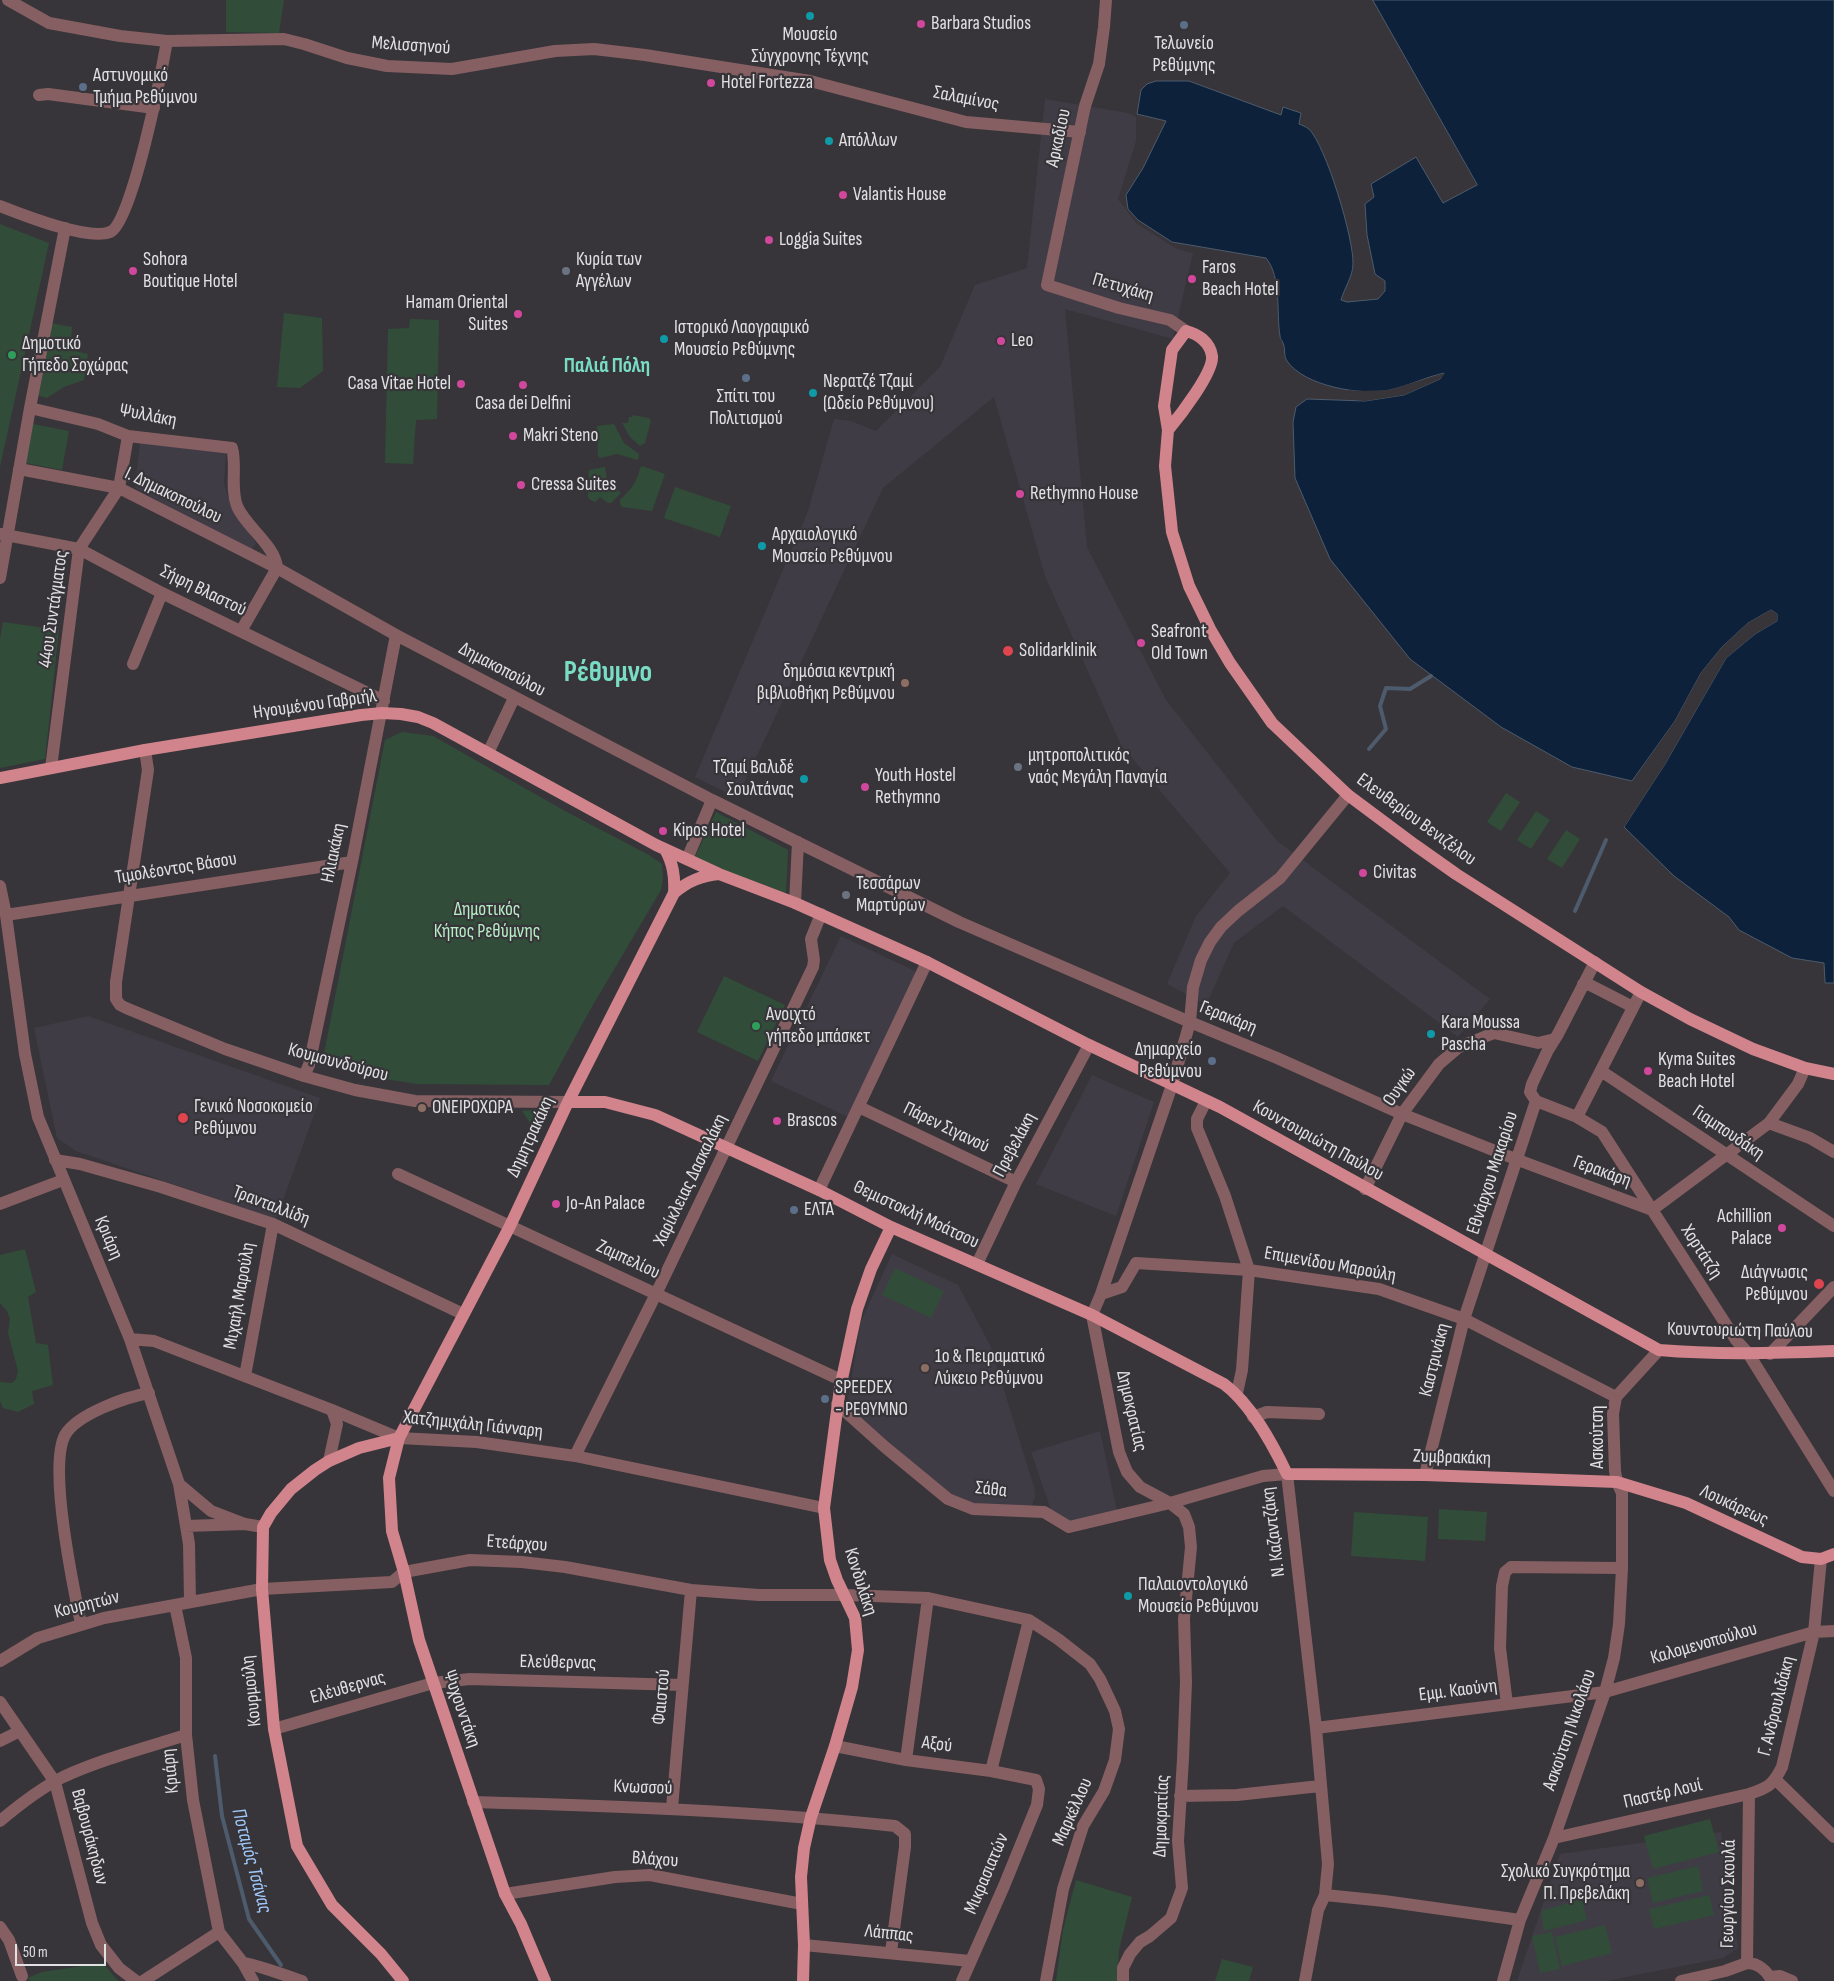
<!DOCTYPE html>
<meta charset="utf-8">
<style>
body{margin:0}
#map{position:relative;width:1834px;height:1981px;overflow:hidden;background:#373539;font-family:"Sofia Sans Condensed",sans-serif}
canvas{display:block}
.scale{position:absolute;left:15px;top:1944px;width:91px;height:22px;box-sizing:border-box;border:2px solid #e1e0e3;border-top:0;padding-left:6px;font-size:15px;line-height:18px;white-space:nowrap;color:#e1e0e3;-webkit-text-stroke:4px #373539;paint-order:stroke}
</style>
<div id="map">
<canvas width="1834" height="1981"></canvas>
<div class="scale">50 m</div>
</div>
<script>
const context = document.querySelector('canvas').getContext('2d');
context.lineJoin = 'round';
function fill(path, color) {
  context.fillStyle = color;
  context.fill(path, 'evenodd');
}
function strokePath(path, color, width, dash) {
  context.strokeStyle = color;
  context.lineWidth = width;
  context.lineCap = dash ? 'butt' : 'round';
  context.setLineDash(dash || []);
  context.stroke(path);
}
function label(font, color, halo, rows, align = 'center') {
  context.font = font + ' "Sofia Sans Condensed",sans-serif';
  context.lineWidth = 4.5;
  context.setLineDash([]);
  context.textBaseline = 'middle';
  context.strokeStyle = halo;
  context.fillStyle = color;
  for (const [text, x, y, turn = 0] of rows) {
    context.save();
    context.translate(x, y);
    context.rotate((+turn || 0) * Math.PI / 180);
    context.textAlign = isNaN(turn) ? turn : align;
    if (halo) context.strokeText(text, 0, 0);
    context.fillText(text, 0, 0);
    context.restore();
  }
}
fill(new Path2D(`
 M1045 99 1128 113 1136 117V141L1118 199 1137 224 1177 249 1193 253 1173 339 1065 309 1087 547 1166 700 1277 841 1490 999 1458 1037 1283 906 1234 943 1206 1005 1167 984 1196 916 1230 873 1121 745 1045 576 994 397 883 488 737 798 695 777 808 511 834 419 851 421 876 431 940 367 975 285 1027 268Z
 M140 443 226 453 224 484 232 508 256 543 251 551 135 488Z
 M841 936 917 972 848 1117 771 1081Z
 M88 1016 320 1098 276 1219 76 1151 57 1138 34 1028Z
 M1092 1075 1154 1102 1116 1216 1036 1184Z
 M892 1254 958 1285 990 1345 1034 1487 1035 1497 1031 1508H974L953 1498 847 1405 861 1321Z
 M1100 1431 1117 1511 1070 1525 1052 1513 1031 1452Z
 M1721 1832 1738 1948 1723 1958 1606 1981H1517L1560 1854Z`), '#403c46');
fill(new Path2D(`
 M226 0H284L279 33 226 32Z
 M0 224 49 243 0 467Z
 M284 313 322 318 323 371 300 388 277 387Z
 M410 319 439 320 437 419 416 420 413 464 385 463 388 329 409 328Z
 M51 323 72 327 70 350 88 354 84 380 64 387 47 398 36 395Z
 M633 415 649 418 651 421 645 443 640 446 630 437 622 423H628L629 417H632Z
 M33 424 69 431 62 470 26 463Z
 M614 424 624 443 639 454 638 460 617 454 600 458 598 456 597 426Z
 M642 466 665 474 652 511 622 507 620 504V500C630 490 637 483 640 468Z
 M605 467 607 480 621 493 611 503H608L600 497 595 502 589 499 588 496 589 470Z
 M675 487 731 506 720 537 664 518Z
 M3 622 59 630 45 759 0 768V639Z
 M402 732 433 736 565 811 649 855 662 864 663 879 661 890 590 1010 549 1085 417 1084 359 1075 323 1059 385 740Z
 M1506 793 1520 802 1501 831 1487 822Z
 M1536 811 1550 820 1531 849 1517 840Z
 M716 812 788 850 786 893 694 859Z
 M1566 830 1580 839 1562 868 1547 859Z
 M724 976 785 1005 758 1061 697 1032Z
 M541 1109 548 1114 538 1135 522 1111Z
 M25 1249 36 1292 28 1297 36 1343 48 1345 53 1385 32 1391 34 1404 18 1412 3 1408 0 1401V1382L12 1383 16 1379 18 1371 8 1333 10 1319 7 1311 0 1303V1255Z
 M895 1268 944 1291 931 1318 882 1295Z
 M1439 1509 1487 1512 1485 1541 1438 1539Z
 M1354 1512 1428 1517 1425 1561 1351 1556Z
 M1710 1819 1719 1852 1653 1869 1644 1836Z
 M1698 1866 1703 1891 1653 1903 1647 1878Z
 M1076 1880 1132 1897 1119 1950 1117 1981H1056L1063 1930Z
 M1709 1895 1714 1915 1654 1929 1649 1909Z
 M1582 1899 1587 1920 1544 1931 1541 1911Z
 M1605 1925 1612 1953 1562 1966 1555 1937Z
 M1552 1932 1560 1969 1540 1973 1532 1936Z
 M1222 1959 1253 1967 1249 1981H1215Z
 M103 1963 118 1981H31L27 1978 42 1972Z`), '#314d39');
const water = new Path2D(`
 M1373 0H1834V983H1825L1824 963 1792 958 1739 930 1729 917 1674 876 1624 827 1665 764 1726 658 1755 634 1777 621V614L1771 610 1748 623 1722 647 1701 673 1675 721 1632 781 1572 767 1501 727 1410 659 1330 559 1295 478 1293 422 1296 407 1307 399 1365 401 1404 395 1440 379 1444 373C1426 377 1408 386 1390 390 1361 396 1304 386 1287 361 1283 355 1286 349 1283 343 1281 338 1281 341 1280 336 1276 312 1282 278 1266 258L1172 242 1138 220 1128 209 1126 195 1143 168 1166 121 1137 114 1141 90 1147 84 1156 81H1189L1281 115 1283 107 1301 113 1299 124C1302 125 1306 127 1309 129 1326 146 1354 239 1353 264 1353 276 1344 289 1341 300L1347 302 1378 299 1385 291V281L1375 274 1367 235 1365 204 1374 197 1371 184 1416 157 1443 203 1477 185Z`);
fill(water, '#0d223a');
strokePath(water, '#4d5b6d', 1);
fill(new Path2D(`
 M1445 373 1440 379 1404 395 1365 401 1346 399 1350 397 1365 399 1403 393 1439 377 1389 393 1360 394 1349 392 1348 390 1360 391 1389 390Z
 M1771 610 1777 614V621L1755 634 1726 658 1665 764 1624 827 1625 821 1663 763 1724 657 1754 632 1775 619 1774 615 1771 613 1750 625 1723 649 1703 675 1677 722 1631 783 1675 721 1701 673 1722 647 1748 623Z`), '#373539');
strokePath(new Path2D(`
 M1369 749 1386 729 1380 706 1386 688 1410 689 1431 676
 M1575 911 1606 840
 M215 1756 222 1816 249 1919 281 1965`), '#4d5b6d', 4);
strokePath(new Path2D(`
 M8 0 49 23 120 36 167 41 284 39 304 44 347 58 387 66 452 69 555 51 594 49 645 55 810 81 966 122 1080 132
 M1106 0 1104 27 1099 64 1085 106 1047 285 1119 308 1170 320 1186 331
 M39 95 48 94 154 108
 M0 206C23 215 88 241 110 232 132 224 162 69 167 41
 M30 408 98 424 128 436 232 448C237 466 230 487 237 506 245 526 276 546 277 568
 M19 469 119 488 277 568 396 635 712 800 959 922 1190 1022 1277 1058 1402 1114 1518 1160 1652 1210 1769 1123 1798 1084 1805 1068
 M0 534 79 549 162 593 384 701
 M0 578 30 408 65 228
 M241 631 277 568
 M133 664 162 593
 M145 750 148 770 116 982V999L120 1005 126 1008 225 1049 304 1076 355 1090 415 1101 568 1102
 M488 753 514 698
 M51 768 79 549 119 488 128 436
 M687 859 712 800
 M0 886 6 915 25 1054 38 1117 130 1339 179 1484 189 1544 190 1601
 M795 903 798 842
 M6 915 352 862
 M1595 962 1558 1034 1548 1050 1532 1084 1530 1092 1536 1101 1577 1117 1641 992
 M1583 984 1590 985 1633 1007
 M1601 1071 1834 1226
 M304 1076 309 1065 352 862 396 635
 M1206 1101 1197 1119V1128L1225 1196 1249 1270 1242 1370 1237 1393
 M859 1107 1016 1182
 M1577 1117 1602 1132 1736 1340 1748 1353 1834 1491
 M1769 1123 1810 1138 1834 1152
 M55 1160 80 1164 161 1187 273 1224 463 1314
 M398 1174 841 1380
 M1365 1189 1402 1114 1439 1064 1459 1047 1494 1033 1538 1043 1555 1039
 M819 1190 927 962
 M0 1204 63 1180
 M977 1264 1016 1182 1089 1045
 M1101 1294 1122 1287 1136 1263 1249 1270 1379 1289 1464 1319 1616 1397
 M130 1339 154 1341 332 1410 399 1438 477 1442 575 1456 824 1508
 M1770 1354 1834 1287
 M245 1376 273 1224
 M837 1404 885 1447 948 1499 973 1509 1044 1512 1069 1527 1170 1503 1263 1476 1287 1474 1316 1728 1328 1864 1325 1895 1318 1910 1305 1981
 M1253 1417 1267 1412 1319 1414
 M575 1456 656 1294 813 967 814 960 811 939 821 914
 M329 1461 337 1424 332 1410
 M1425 1475 1464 1319 1536 1101
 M179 1484 211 1511 245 1524
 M186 1526 245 1524 263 1527
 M175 1605 186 1658V1735L193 1800 219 1932 243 1963 253 1981
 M81 1624C73 1586 48 1467 65 1435 77 1414 126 1397 149 1393
 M0 1661 38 1638 104 1618 262 1589 392 1582 404 1572 470 1560 522 1562 565 1567 691 1590 759 1595H845L928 1598 1029 1620 1058 1639 1090 1664 1100 1679 1115 1711 1119 1729 1115 1760 1104 1791 1083 1826 1063 1889 1046 1981
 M0 1702 55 1782 92 1923 101 1945 119 1968 136 1981
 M1507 1704 1500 1648 1502 1586 1505 1572 1511 1567 1622 1568
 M1316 1728 1605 1692 1814 1632 1834 1631
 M274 1729 433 1683 470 1679 682 1685
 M0 1741 20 1731
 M835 1746 906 1760 991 1771 1036 1780 1039 1789 1037 1805 1004 1886 962 1981
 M906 1760 928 1598
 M991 1771 1029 1620
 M1776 1780 1834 1837
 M1749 1794 1747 1963C1758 1963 1767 1971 1772 1981
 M1180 1796 1237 1795 1320 1786
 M473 1802C615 1806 754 1811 895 1826L905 1834V1847L891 1952
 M672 1808 691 1590
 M0 1821C19 1805 41 1788 63 1777 102 1759 145 1748 186 1735
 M1554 1838 1749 1794C1768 1788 1773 1785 1782 1767L1814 1632 1821 1559
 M505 1894 615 1877 650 1875 802 1904
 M1325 1895 1384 1901 1520 1920
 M0 1927 9 1940 22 1976
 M804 1945 970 1961
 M243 1963C249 1962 293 1978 302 1981
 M1770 1977 1780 1976 1792 1981
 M143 1981 219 1932
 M1123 1981V1968L1130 1954 1140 1942 1150 1936 1171 1918 1182 1888 1178 1841 1183 1759 1186 1682 1184 1619 1191 1547 1189 1527 1184 1514 1170 1503 1140 1487 1127 1472 1119 1452 1092 1315 1101 1294 1172 1085 1190 1022 1193 987 1201 960 1210 942 1221 927 1238 911 1280 878 1348 795
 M1503 1981 1520 1920 1554 1838 1605 1692 1614 1658 1619 1624 1622 1568V1493L1617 1482 1615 1471 1613 1414 1616 1397 1659 1350
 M1681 1981 1725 1971 1747 1963`), '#865f62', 12);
strokePath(new Path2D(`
 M1168 430C1179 417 1214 372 1212 356 1210 342 1198 334 1186 331L1172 350 1164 406 1168 430 1165 466 1172 532 1189 586 1210 629 1230 663 1272 723 1348 795 1415 845 1456 874 1641 992 1690 1019 1753 1049 1805 1068 1834 1074
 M0 778 145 750 361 715 382 713 401 714 418 717 433 723 656 845 719 874 795 903 927 962 1089 1045 1220 1107 1659 1350C1717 1355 1776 1353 1834 1351
 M674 893C688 881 701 876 719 874
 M568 1102H605L655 1115 819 1190 891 1227 1092 1315 1224 1384C1251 1404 1272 1443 1287 1474L1425 1475 1617 1482 1686 1503 1802 1557 1821 1559 1834 1554
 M399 1438 359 1448 329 1461 315 1470 291 1489 271 1513 263 1527 262 1589 274 1729 297 1846 332 1905 381 1954 403 1981
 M545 1981 521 1924 505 1894 419 1640 404 1572 392 1531 389 1478 399 1438 510 1226 568 1102 674 893C675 876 673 864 665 849
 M803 1981 804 1945 801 1877 804 1848 811 1817 835 1746 852 1687 858 1650 855 1618 837 1580 830 1560 824 1508 840 1388 857 1309 871 1269 891 1227`), '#d2848c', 12);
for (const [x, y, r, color] of [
 [810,16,5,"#0f9aa8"],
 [921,24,5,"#d1479c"],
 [1184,25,5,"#5c6f8a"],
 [711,83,5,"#d1479c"],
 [83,87,5,"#5c6f8a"],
 [829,141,5,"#0f9aa8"],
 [843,195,5,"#d1479c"],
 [769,240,5,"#d1479c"],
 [133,271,5,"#d1479c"],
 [566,271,5,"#6b7280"],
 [1192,279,5,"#d1479c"],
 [518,314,5,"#d1479c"],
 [664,339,5,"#0f9aa8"],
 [1001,341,5,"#d1479c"],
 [12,355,5,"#2e9e5b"],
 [746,378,5,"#5c6f8a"],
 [461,384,5,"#d1479c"],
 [523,385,5,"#d1479c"],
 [813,393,5,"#0f9aa8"],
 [513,436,5,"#d1479c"],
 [521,485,5,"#d1479c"],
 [1020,494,5,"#d1479c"],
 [762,546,5,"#0f9aa8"],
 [1141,643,5,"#d1479c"],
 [1008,651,6,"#e0444e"],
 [905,683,5,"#8d6e63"],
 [1018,767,5,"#6b7280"],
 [804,779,5,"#0f9aa8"],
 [865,787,5,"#d1479c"],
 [663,831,5,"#d1479c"],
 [1363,873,5,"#d1479c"],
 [846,895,5,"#6b7280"],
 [756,1026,5,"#2e9e5b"],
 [1431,1034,5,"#0f9aa8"],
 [1212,1061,5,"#5c6f8a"],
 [1648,1071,5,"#d1479c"],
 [422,1108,5,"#8d6e63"],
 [183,1118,6,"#e0444e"],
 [777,1121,5,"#d1479c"],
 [556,1204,5,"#d1479c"],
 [794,1210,5,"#5c6f8a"],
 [1782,1228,5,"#d1479c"],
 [1819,1284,6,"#e0444e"],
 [925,1368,5,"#8d6e63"],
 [825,1399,5,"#5c6f8a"],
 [1128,1596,5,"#0f9aa8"],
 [1640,1883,5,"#8d6e63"]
]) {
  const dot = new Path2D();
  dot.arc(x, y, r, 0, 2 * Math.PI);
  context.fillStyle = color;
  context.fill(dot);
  strokePath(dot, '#373539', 2);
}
label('19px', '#e1e0e3', '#373539', [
 ["Barbara Studios",931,24],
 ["Μουσείο",810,35,"center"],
 ["Σύγχρονης Τέχνης",810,57,"center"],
 ["Τελωνείο",1184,44,"center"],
 ["Ρεθύμνης",1184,66,"center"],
 ["Αστυνομικό",93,76],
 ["Τμήμα Ρεθύμνου",93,98],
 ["Hotel Fortezza",721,83],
 ["Απόλλων",839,141],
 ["Valantis House",853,195],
 ["Loggia Suites",779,240],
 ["Sohora",143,260],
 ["Boutique Hotel",143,282],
 ["Κυρία των",576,260],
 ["Αγγέλων",576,282],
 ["Faros",1202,268],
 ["Beach Hotel",1202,290],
 ["Hamam Oriental",508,303,"right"],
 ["Suites",508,325,"right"],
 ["Ιστορικό Λαoγραφικό",674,328],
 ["Μουσείο Ρεθύμνης",674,350],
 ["Leo",1011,341],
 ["Δημοτικό",22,344],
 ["Γήπεδο Σοχώρας",22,366],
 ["Νερατζέ Τζαμί",823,382],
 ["(Ωδείο Ρεθύμνου)",823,404],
 ["Casa Vitae Hotel",451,384,"right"],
 ["Σπίτι του",746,397,"center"],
 ["Πολιτισμού",746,419,"center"],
 ["Casa dei Delfini",523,404,"center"],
 ["Makri Steno",523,436],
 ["Cressa Suites",531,485],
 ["Rethymno House",1030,494],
 ["Αρχαιολογικό",772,535],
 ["Μουσείο Ρεθύμνου",772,557],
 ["Seafront",1151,632],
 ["Old Town",1151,654],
 ["Solidarklinik",1019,651],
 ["δημόσια κεντρική",895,672,"right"],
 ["βιβλιοθήκη Ρεθύμνου",895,694,"right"],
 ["μητροπολιτικός",1028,756],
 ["ναός Μεγάλη Παναγία",1028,778],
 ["Τζαμί Βαλιδέ",794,768,"right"],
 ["Σουλτάνας",794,790,"right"],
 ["Youth Hostel",875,776],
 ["Rethymno",875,798],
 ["Kipos Hotel",673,831],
 ["Civitas",1373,873],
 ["Τεσσάρων",856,884],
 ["Μαρτύρων",856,906],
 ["Ανοιχτό",766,1015],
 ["γήπεδο μπάσκετ",766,1037],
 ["Kara Moussa",1441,1023],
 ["Pascha",1441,1045],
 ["Δημαρχείο",1202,1050,"right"],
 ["Ρεθύμνου",1202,1072,"right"],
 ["Kyma Suites",1658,1060],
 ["Beach Hotel",1658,1082],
 ["Γενικό Νοσοκομείο",194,1107],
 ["Ρεθύμνου",194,1129],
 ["ΟΝΕΙΡΟΧΩΡΑ",432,1108],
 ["Brascos",787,1121],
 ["Jo-An Palace",566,1204],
 ["ΕΛΤΑ",804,1210],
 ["Achillion",1772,1217,"right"],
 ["Palace",1772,1239,"right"],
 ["Διάγνωσις",1808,1273,"right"],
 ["Ρεθύμνου",1808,1295,"right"],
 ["1ο & Πειραματικό",935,1357],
 ["Λύκειο Ρεθύμνου",935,1379],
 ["SPEEDEX",835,1388],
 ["- ΡΕΘΥΜΝΟ",835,1410],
 ["Παλαιοντολογικό",1138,1585],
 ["Μουσείο Ρεθύμνου",1138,1607],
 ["Σχολικό Συγκρότημα",1630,1872,"right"],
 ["Π. Πρεβελάκη",1630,1894,"right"]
], 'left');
label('19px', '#e1e0e3', '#373539', [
 ["Μελισσηνού",411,46,4],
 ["Σαλαμίνος",966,99,11],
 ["Αρκαδίου",1059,138,-78],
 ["Πετυχάκη",1123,288,16],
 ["Ψυλλάκη",148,416,11],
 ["Ι. Δημακοπούλου",173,496,26],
 ["Σήφη Βλαστού",203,591,26],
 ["44ου Συντάγματος",54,609,-82],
 ["Δημακοπούλου",502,670,28],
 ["Ηγουμένου Γαβριήλ",315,705,-8],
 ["Ελευθερίου Βενιζέλου",1416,820,36],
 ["Ηλιακάκη",334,853,-78],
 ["Τιμολέοντος Βάσου",176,869,-9],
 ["Γερακάρη",1228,1018,22],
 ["Κουμουνδούρου",338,1063,15],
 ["Ουγκώ",1400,1087,-55],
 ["Πάρεν Σιγανού",946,1128,26],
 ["Γιαμπουδάκη",1728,1133,34],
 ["Δημητρακάκη",531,1137,-65],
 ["Κουντουριώτη Παύλου",1318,1141,29],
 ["Πρεβελάκη",1015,1145,-62],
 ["Γερακάρη",1602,1172,20],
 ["Εθνάρχου Μακαρίου",1493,1173,-72],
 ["Χαρίκλειας Δασκαλάκη",691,1180,-64],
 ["Τρανταλλίδη",271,1206,21],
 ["Θεμιστοκλή Μοάτσου",916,1215,25],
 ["Κριάρη",108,1238,67],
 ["Χορτάτζη",1701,1252,57],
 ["Ζαμπελίου",628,1260,25],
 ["Επιμενίδου Μαρούλη",1330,1265,10],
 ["Μιχαήλ Μαρούλη",240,1296,-80],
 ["Κουντουριώτη Παύλου",1740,1331,1],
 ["Καστρινάκη",1435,1360,-76],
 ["Δημοκρατίας",1131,1411,77],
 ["Χατζημιχάλη Γιάνναρη",473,1425,6],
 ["Ασκούτση",1598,1437,-90],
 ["Ζυμβρακάκη",1452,1458,2],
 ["Σάθα",991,1490,6],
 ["Λουκάρεως",1734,1506,25],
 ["Ν. Καζαντζάκη",1274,1532,-97],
 ["Ετεάρχου",517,1544,4],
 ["Κονδυλάκη",860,1582,72],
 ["Κουρητών",87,1605,-14],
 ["Καλομενοπούλου",1704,1644,-16],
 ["Ελεύθερνας",558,1663,1],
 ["Ελέυθερνας",348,1688,-16],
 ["Κουρμούλη",252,1691,-96],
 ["Εμμ. Καούνη",1458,1691,-7],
 ["Φαιστού",662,1697,-85],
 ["Γ. Ανδρουλιδάκη",1777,1706,-76],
 ["Ψυχουντάκη",461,1709,71],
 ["Ασκούτση Νικολάου",1570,1730,-71],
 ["Αξού",937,1745,7],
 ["Κριάρη",171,1771,-96],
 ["Κνωσσού",643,1788,2],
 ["Παστέρ Λουί",1663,1794,-13],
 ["Μαρκέλλου",1073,1812,-66],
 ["Δημοκρατίας",1162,1816,-88],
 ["Βαβουράκηδων",89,1837,75],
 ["Βλάχου",655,1860,4],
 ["Μικρασιατών",987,1874,-67],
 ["Γεωργίου Σκουλά",1729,1894,-89],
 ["Λάππας",889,1934,6]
]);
label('19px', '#b4eec3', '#373539', [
 ["Δημοτικός",487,910],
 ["Κήπος Ρεθύμνης",487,932]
]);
label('italic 20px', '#a0c8fb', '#373539', [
 ["Ποταμός Τσάνας",251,1861,75]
]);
label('bold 21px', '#79ddc5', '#373539', [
 ["Παλιά Πόλη",607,367]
]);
label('bold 29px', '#79ddc5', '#373539', [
 ["Ρέθυμνο",608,674]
]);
</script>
